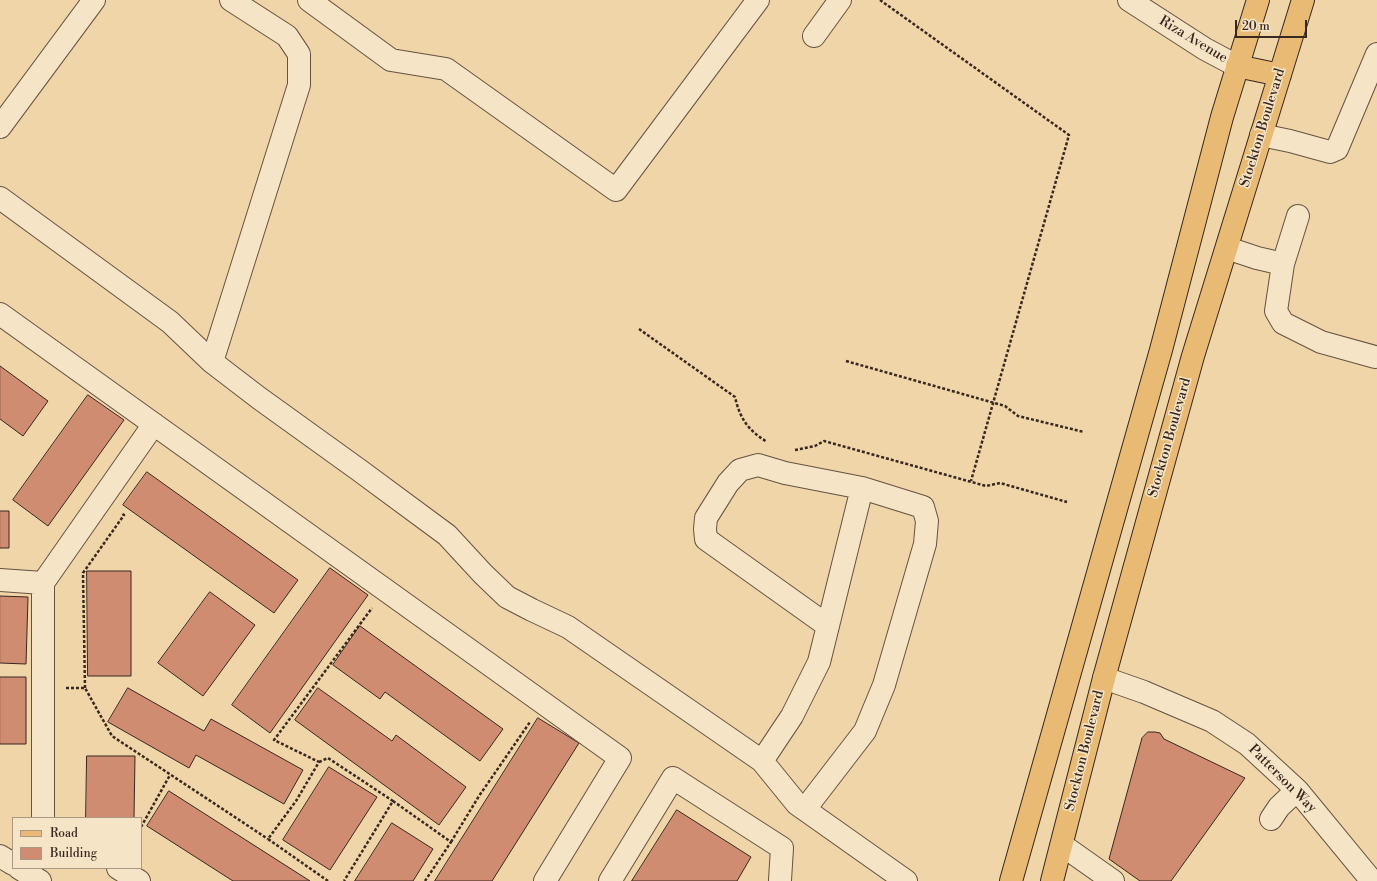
<!DOCTYPE html>
<style>
body{margin:0}
#map{position:relative;width:1377px;height:881px;overflow:hidden;background:#efd5a8;font-family:"Libre Bodoni",serif}
canvas{display:block}
.legend{position:absolute;left:12px;top:817px;width:130px;height:52px;box-sizing:border-box;background:#f5e4c6;border:1px solid #aa9884;margin:0;padding:5px 7px;list-style:none;font-size:12px;color:#392720}
.legend li{display:flex;align-items:center;gap:8px;height:20px}
.legend b{width:20px;border:1px solid #aa9884}
.scale{position:absolute;left:1235px;top:20px;width:72px;height:18px;box-sizing:border-box;border:2px solid #392720;border-top:0;padding-left:5px;font-size:12px;line-height:14px;white-space:nowrap;color:#392720;-webkit-text-stroke:3px #f5e4c6;paint-order:stroke}
</style>
<div id="map">
<canvas width="1377" height="881"></canvas>
<ul class="legend">
<li><b style="height:5px;background:#e8ba74"></b>Road</li>
<li><b style="height:11px;background:#d08c70"></b>Building</li>
</ul>
<div class="scale">20 m</div>
</div>
<script>
const context = document.querySelector('canvas').getContext('2d');
context.lineJoin = 'round';
function fill(path, color) {
  context.fillStyle = color;
  context.fill(path, 'evenodd');
}
function strokePath(path, color, width, dash) {
  context.strokeStyle = color;
  context.lineWidth = width;
  context.lineCap = dash ? 'butt' : 'round';
  context.setLineDash(dash || []);
  context.stroke(path);
}
function label(font, color, halo, rows, align = 'center') {
  context.font = font + ' "Libre Bodoni",serif';
  context.lineWidth = 3;
  context.setLineDash([]);
  context.textBaseline = 'middle';
  context.strokeStyle = halo;
  context.fillStyle = color;
  for (const [text, x, y, turn = 0] of rows) {
    context.save();
    context.translate(x, y);
    context.rotate((+turn || 0) * Math.PI / 180);
    context.textAlign = isNaN(turn) ? turn : align;
    if (halo) context.strokeText(text, 0, 0);
    context.fillText(text, 0, 0);
    context.restore();
  }
}
const building = new Path2D(`
 M0 366 48 401 23 436 0 419Z
 M88 395 124 420 48 526 13 500Z
 M147 472 298 580 274 613 123 505Z
 M0 511H9V548H0Z
 M330 568 368 595 270 733 232 705Z
 M87 571H131V676H88Z
 M210 592 255 625 203 696 158 663Z
 M0 596 28 597 26 664 0 663Z
 M360 626 503 729 480 761 385 692 380 699 333 665Z
 M0 677H26V744H0Z
 M128 688 204 731 211 719 303 770 284 804 196 755 189 768 108 722Z
 M318 688 392 741 396 735 466 787 439 825 295 720Z
 M538 718 579 743 492 881H435Z
 M1148 732H1155L1160 733 1164 739 1245 778 1171 881H1140L1109 859 1142 738Z
 M87 756H135L134 818H86Z
 M329 767 377 797 330 870 283 840Z
 M169 791 310 881H233L147 826Z
 M677 810 751 857 737 881H632Z
 M392 823 433 849 413 881H355Z`);
fill(building, '#d08c70');
strokePath(building, '#392720', 1);
const minor = new Path2D(`
 M309 0 391 60 446 69 616 190 758 0
 M1129 0 1205 49 1237 66
 M814 36 840 0
 M0 127 94 0
 M1261 135 1290 141 1330 152 1337 149 1377 54
 M0 198 170 322 212 362 259 398 359 470 447 535 483 574 507 597 532 610 568 627 762 761 797 804 906 881
 M1298 216 1283 264 1276 311 1283 323 1321 342 1375 357
 M1227 248 1257 258 1283 264
 M0 314 620 758 545 881
 M212 362 299 85V54L287 36 231 0
 M0 580 43 583 154 424
 M828 626 706 539 705 529 706 518 728 483 740 470 758 465 785 473 862 488
 M1104 678 1144 692 1212 721 1247 744 1297 790 1372 881
 M762 761 792 716 819 662 862 488 923 507 927 521 925 544 884 685 865 731 805 809
 M43 818V583
 M1271 819 1279 807 1297 790
 M1062 845 1113 881
 M0 856 13 864
 M19 868 40 881
 M118 868 139 881
 M610 881 673 778 782 848 780 880`);
const major = new Path2D(`
 M1237 66 1280 75
 M1011 881 1161 350 1222 117 1258 0
 M1052 881 1104 678 1193 356 1303 0`);
strokePath(minor, '#665242', 24);
strokePath(major, '#392720', 24);
strokePath(new Path2D(`
 M880 0 1069 135 971 481
 M639 329 735 397C740 419 748 430 767 442
 M846 361 1005 406 1018 416 1084 432
 M795 450 815 446 824 441 986 486 1000 483 1067 502
 M66 688H85L112 736 268 839
 M85 688 83 573 124 515 121 513
 M319 762 328 758 393 801 344 881
 M393 801 451 842 425 881
 M141 827 170 775
 M451 842 479 796 530 722
 M328 881 268 839 296 801 319 762 274 740 372 608`), '#392720', 2.5, [3, 2]);
strokePath(minor, '#f5e4c6', 22);
strokePath(major, '#e8ba74', 22);
label('14px', '#392720', '#f5e4c6', [
 ["Riza Avenue",1193,40,31],
 ["Stockton Boulevard",1263,128,-73],
 ["Stockton Boulevard",1170,438,-74],
 ["Stockton Boulevard",1085,751,-76],
 ["Patterson Way",1282,779,45]
]);
</script>
